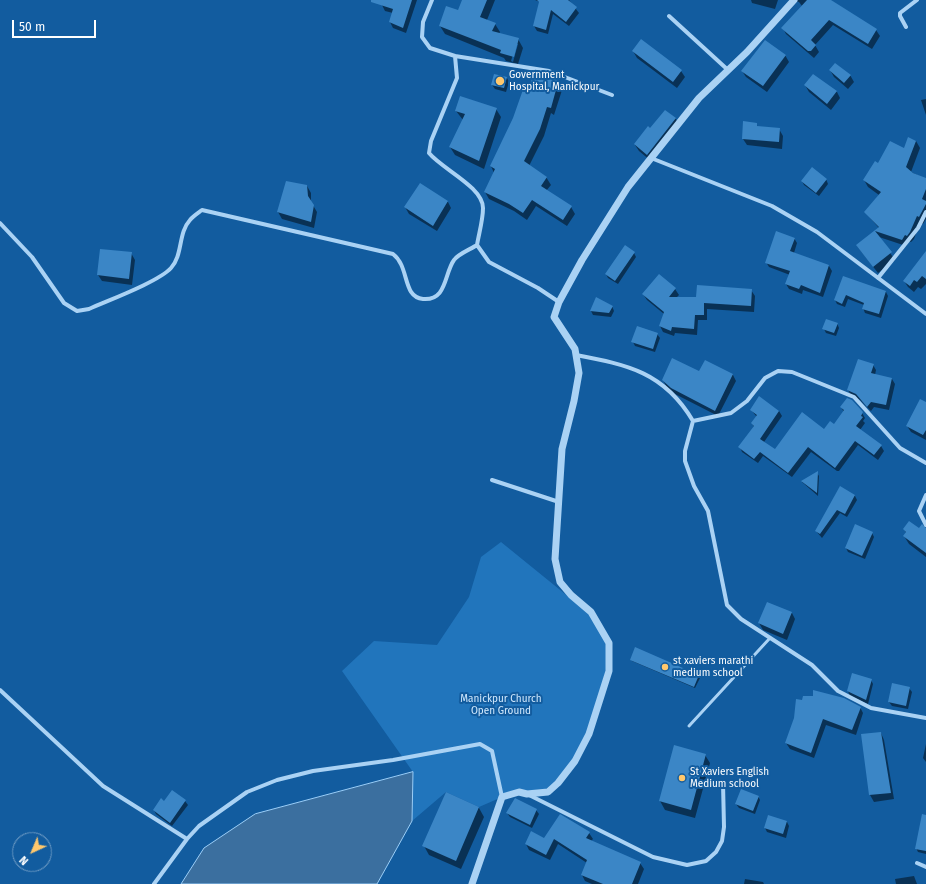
<!DOCTYPE html>
<style>
body{margin:0}
#map{position:relative;width:926px;height:884px;overflow:hidden;background:#125c9f;font-family:"Fira Sans",sans-serif}
canvas{display:block}
.north{position:absolute;left:12px;top:832px;width:40px;height:40px;box-sizing:border-box;background:#125c9f;border:1px solid #719dc5;border-radius:50%;rotate:224deg;font-size:11px;font-weight:700;line-height:16px;text-align:center;color:#fff}
.north::after{content:'';display:block;margin:auto;width:14px;height:18px;background:#ffc86d;clip-path:polygon(50% 0,100% 100%,50% 72%,0 100%)}
.scale{position:absolute;left:12px;top:20px;width:84px;height:18px;box-sizing:border-box;border:2px solid #fff;border-top:0;padding-left:5px;font-size:12px;line-height:14px;white-space:nowrap;color:#fff;-webkit-text-stroke:3px #125c9f;paint-order:stroke}
</style>
<div id="map">
<canvas width="926" height="884"></canvas>
<div class="north">N</div>
<div class="scale">50 m</div>
</div>
<script>
const context = document.querySelector('canvas').getContext('2d');
context.lineJoin = 'round';
function fill(path, color) {
  context.fillStyle = color;
  context.fill(path, 'evenodd');
}
function strokePath(path, color, width, dash) {
  context.strokeStyle = color;
  context.lineWidth = width;
  context.lineCap = dash ? 'butt' : 'round';
  context.setLineDash(dash || []);
  context.stroke(path);
}
function label(font, color, halo, rows, align = 'center') {
  context.font = font + ' "Fira Sans",sans-serif';
  context.lineWidth = 4;
  context.setLineDash([]);
  context.textBaseline = 'middle';
  context.strokeStyle = halo;
  context.fillStyle = color;
  for (const [text, x, y, turn = 0] of rows) {
    context.save();
    context.translate(x, y);
    context.rotate((+turn || 0) * Math.PI / 180);
    context.textAlign = isNaN(turn) ? turn : align;
    if (halo) context.strokeText(text, 0, 0);
    context.fillText(text, 0, 0);
    context.restore();
  }
}
fill(new Path2D(`
 M501 542 591 615 612 643C604 681 592 726 574 760 567 771 556 781 548 791L502 797 479 807 446 792 412 821 413 772 342 671 374 641 437 645 469 597 481 557Z`), '#2175bc');
const water = new Path2D(`
 M413 772 412 821 377 884H181L204 848 255 814Z`);
fill(water, '#3b6f9f');
strokePath(water, '#9ccef7', 1);
fill(new Path2D(`
 M384 0H417L406 33 393 28 390 22 393 13 385 11 382 5Z
 M463 0H495L487 20 495 24 500 32 499 34 518 39 523 48 518 64 506 61 504 58 445 34 440 26 458 11ZM516 44H518L513 62 511 61Z
 M535 0H569L579 13 569 26 553 14 548 34 537 31 534 26 540 2Z
 M751 0H778L775 9 752 3Z
 M792 0H830L876 30 880 36 872 49 833 25 815 45 819 52 814 58 786 34 783 28 802 6 799 2Z
 M633 51 681 71 685 77 677 88 637 58Z
 M785 55 789 62 767 92 746 77 742 71Z
 M830 70 850 75 854 82 848 89 834 77Z
 M813 75 837 92 840 98 831 110 809 92 805 85Z
 M507 78 509 82 506 92 495 89 492 85Z
 M559 80 563 87 554 115 551 113 544 136 529 166 546 177 551 185 546 191 571 207 575 214 567 226 536 206 527 220 514 211 489 199 485 192 494 173 491 166 531 86Z
 M926 99V115L921 100Z
 M496 109 501 117 484 169 455 155 450 147 463 120 456 111Z
 M665 111 676 119 679 126 651 161 639 151 635 145 651 129Z
 M756 124 758 127 779 129 783 136 782 149 747 145 743 139Z
 M916 141 920 148 911 172 926 179V219L923 224 920 222 914 239 911 242 908 241 906 246 879 237 895 260 878 273 857 246 879 228 865 212 879 195 868 187 864 180 879 165Z
 M826 179 828 184 819 196 804 185 802 181Z
 M420 184 448 202 451 208 437 231 409 214 405 207Z
 M307 186 311 193V202L317 212 314 228 282 219 278 212Z
 M794 238 797 243 794 253 829 266 832 271 823 297 803 290 802 294 789 289 786 284 790 275 769 267 766 262Z
 M131 253 135 260 132 285 102 281 98 275Z
 M634 253 636 257 618 284 608 278 606 274Z
 M926 253V284L921 289 918 287 914 292 908 287 904 281Z
 M844 277 886 292 888 296 881 318 865 313 863 308 864 305 848 299 845 307 837 304 835 300Z
 M675 289 679 295 676 298H697L751 290 755 296 754 312 707 309V320H698L697 335 675 333 674 336 663 332 660 326 664 314 647 300 643 294Z
 M597 299 612 306 614 311 611 317 593 315 591 311Z
 M837 323 839 328 836 336 826 333 824 329Z
 M657 334 660 338 655 352 635 346 633 342Z
 M705 361 733 375 736 381 718 416 675 394 666 386 663 380 700 373Z
 M873 365 876 370 875 375 892 379 895 384 889 410 874 407 871 411 860 400 851 395 848 390Z
 M926 403V440L911 432 907 426Z
 M841 407 862 413 865 418 863 421 865 423 860 430 881 446 884 451 878 460 858 445 839 471H837L811 452 792 477 763 456 758 463 742 452 740 447 754 427 752 423 757 417 751 410 779 411 782 416 764 442 775 451 834 425 844 412Z
 M817 473 819 476 818 496 802 482Z
 M840 487 855 496 857 500 847 517 840 513 822 538 816 531Z
 M904 529H926V557L909 544 904 536 906 533Z
 M872 533 874 537 865 559 848 552 846 548Z
 M792 613 795 619 787 640 763 630 759 623Z
 M636 649 699 676 700 678 695 688 632 661 631 659Z
 M853 675 871 680 873 684 868 704 850 696 848 691Z
 M909 688 912 692 908 709 892 706 889 702Z
 M860 707 863 713 856 735 826 725 814 758 790 749 786 743 795 719Z
 M881 733 884 740 894 799 874 802 870 795 863 735Z
 M926 744V762L923 758Z
 M705 755 710 763 695 818 665 810 660 801Z
 M172 792 185 801 188 805 172 826 156 814 154 810 164 802Z
 M446 793 479 808 484 817 461 869 429 855 424 846Z
 M758 796 760 800 755 814 739 808 736 804Z
 M536 810 539 814 532 828 510 817 507 813Z
 M768 816 787 822 789 826 786 838 767 832 765 828Z
 M926 831V854L918 852 916 848Z
 M589 833 593 839 591 841 640 863 644 869 638 884H592L585 881 582 875 587 863 558 844 550 860 529 850 526 844 545 839Z
 M914 876 917 884H896L895 879Z
 M745 879 763 882 764 884H744Z`), '#0007');
fill(new Path2D(`
 M371 0H412L403 28 389 22 393 9 371 2Z
 M462 0H487L480 17 496 23 492 31 519 38 514 57 500 53 501 50 439 26 446 6 458 10Z
 M537 0H568L577 7 566 22 551 10 546 30 533 26 539 2Z
 M807 0H831L877 29 868 44 829 20 811 40 816 45 811 51H808L781 28Z
 M641 39 682 70 673 82 632 51Z
 M765 40 786 55 763 86 741 71Z
 M835 63 851 75 844 83 829 70Z
 M534 72 559 79 551 108 547 107 540 129 524 161 547 177 541 186 572 206 563 220 532 200 523 213 509 204 484 192 495 169 490 166 513 118 525 84 530 85Z
 M494 74 507 77 504 88 491 85Z
 M813 74 837 91 827 104 804 85Z
 M460 96 497 108 479 161 449 147 465 114 455 111Z
 M665 110 676 118 647 155 634 144 648 126 650 128Z
 M743 121 757 123V126L780 128 779 142 742 139Z
 M908 137 916 141 906 167 913 173 926 178V189L922 199 926 201V204L919 217 917 216 910 232 907 236 905 235 902 240 875 231 892 252 873 267 856 245 879 227 864 212 881 192 863 180 875 161 878 163 890 141 904 148Z
 M812 167 827 179 816 193 801 181Z
 M286 181 307 185 308 196 314 205 311 222 277 212Z
 M420 183 448 201 433 226 404 207Z
 M776 231 795 238 790 251 829 265 820 293 801 285 799 289 785 284 790 271 765 263Z
 M625 245 635 252 615 281 605 274Z
 M100 249 132 252 129 279 97 275Z
 M926 251V279L922 276 917 282 914 280 910 286 903 281Z
 M659 274 676 288 669 297H696L697 285 752 289 751 306 704 303V315H695L694 329 672 327 671 331 659 326 664 312 642 294Z
 M843 276 886 291 879 314 862 309 864 303 846 295 842 304 834 300Z
 M596 297 613 306 609 313 590 311Z
 M826 319 838 323 834 333 822 329Z
 M637 326 658 333 653 349 631 342Z
 M672 358 699 371 705 360 733 374 715 411 671 388 662 380Z
 M858 359 874 364 871 373 892 378 886 405 871 402 867 407 856 394 847 390Z
 M759 396 779 411 760 439 775 449 802 412 824 429 830 421 834 424 844 410 840 407 847 398 852 400 863 412 861 416 863 417 856 426 882 445 874 455 855 441 835 468 808 447 788 473 760 452 754 459 738 447 754 426 751 423 757 415 750 410Z
 M920 399 926 402V430L923 435 906 426Z
 M818 471 817 493 801 481Z
 M840 486 855 495 845 514 837 510 820 534 815 531Z
 M909 521 919 528 922 524 926 528V553L903 536 906 532 903 529Z
 M855 524 873 532 862 556 845 548Z
 M767 602 792 612 783 634 758 623Z
 M635 647 699 675 694 687 630 660Z
 M852 673 872 679 866 700 847 691Z
 M892 683 910 687 906 706 888 702Z
 M813 690 844 698 861 707 852 730 823 719 811 753 785 743 794 718 796 699 802 700 803 696H813Z
 M881 732 891 793 869 795 861 734Z
 M674 745 706 754 691 810 659 801Z
 M741 789 759 796 753 811 735 804Z
 M172 790 186 800 170 823 153 810 161 798 164 801Z
 M446 792 479 807 456 861 422 846Z
 M515 798 537 809 530 825 506 813Z
 M560 814 590 832 586 838 641 862 632 884H603L581 875 587 860 554 839 546 855 525 844 531 831 544 838Z
 M922 814 926 815V851L915 849Z
 M768 815 787 821 783 834 764 828Z`), '#3b86c6');
strokePath(new Path2D(`
 M689 726 770 638`), '#aad2f4', 3);
strokePath(new Path2D(`
 M432 0 423 22 422 37 430 48 455 56 457 78 431 141 429 153C442 169 483 187 483 208 483 220 479 233 477 245L489 262 538 288 559 302
 M669 16 728 70
 M906 27 900 16V13L917 0
 M455 56 549 71 612 95
 M651 158 772 206 817 232 926 314
 M0 223 32 257 64 303 77 311 89 309C109 300 158 282 171 268 183 255 178 233 190 220 193 216 198 213 202 210L393 254C410 267 402 297 423 299 447 301 444 274 454 260 458 254 471 249 477 245
 M878 278 918 228 926 212
 M576 355C628 365 664 372 693 421L685 451V461L694 486 708 511 727 605 741 619 812 665 838 691 871 708 926 718
 M693 421 731 413 747 401 765 378 778 371 792 372 854 397 900 448 926 463
 M492 480 559 502
 M926 495 919 511 926 525
 M0 690 103 786 187 839 199 826 247 792 277 780 313 771 393 760 480 744 492 751 502 797
 M529 795 653 857 687 865 706 861 716 852 722 841 724 827 723 783
 M917 863 926 867
 M154 884 187 839`), '#aad2f4', 4);
strokePath(new Path2D(`
 M472 884 502 797 519 792 527 794 548 792 558 783 575 761 589 734 609 671V643L591 612 571 595 560 582 555 559 562 449 574 401 579 373 575 349 554 317 559 302 582 260 628 187 699 98 747 52 794 0`), '#aad2f4', 7);
for (const [x, y, r, color] of [
 [500,81,5,"#ffc86d"],
 [665,667,4,"#ffc86d"],
 [682,778,4,"#ffc86d"]
]) {
  const dot = new Path2D();
  dot.arc(x, y, r, 0, 2 * Math.PI);
  context.fillStyle = color;
  context.fill(dot);
  strokePath(dot, '#125c9f', 1.5);
}
label('10px', '#fff', '#125c9f', [
 ["Government",509,75],
 ["Hospital, Manickpur",509,87],
 ["st xaviers marathi",673,661],
 ["medium school",673,673],
 ["St Xaviers English",690,772],
 ["Medium school",690,784]
], 'left');
label('10px', '#d3eafe', '#125c9f', [
 ["Manickpur Church",501,699],
 ["Open Ground",501,711]
]);
</script>
